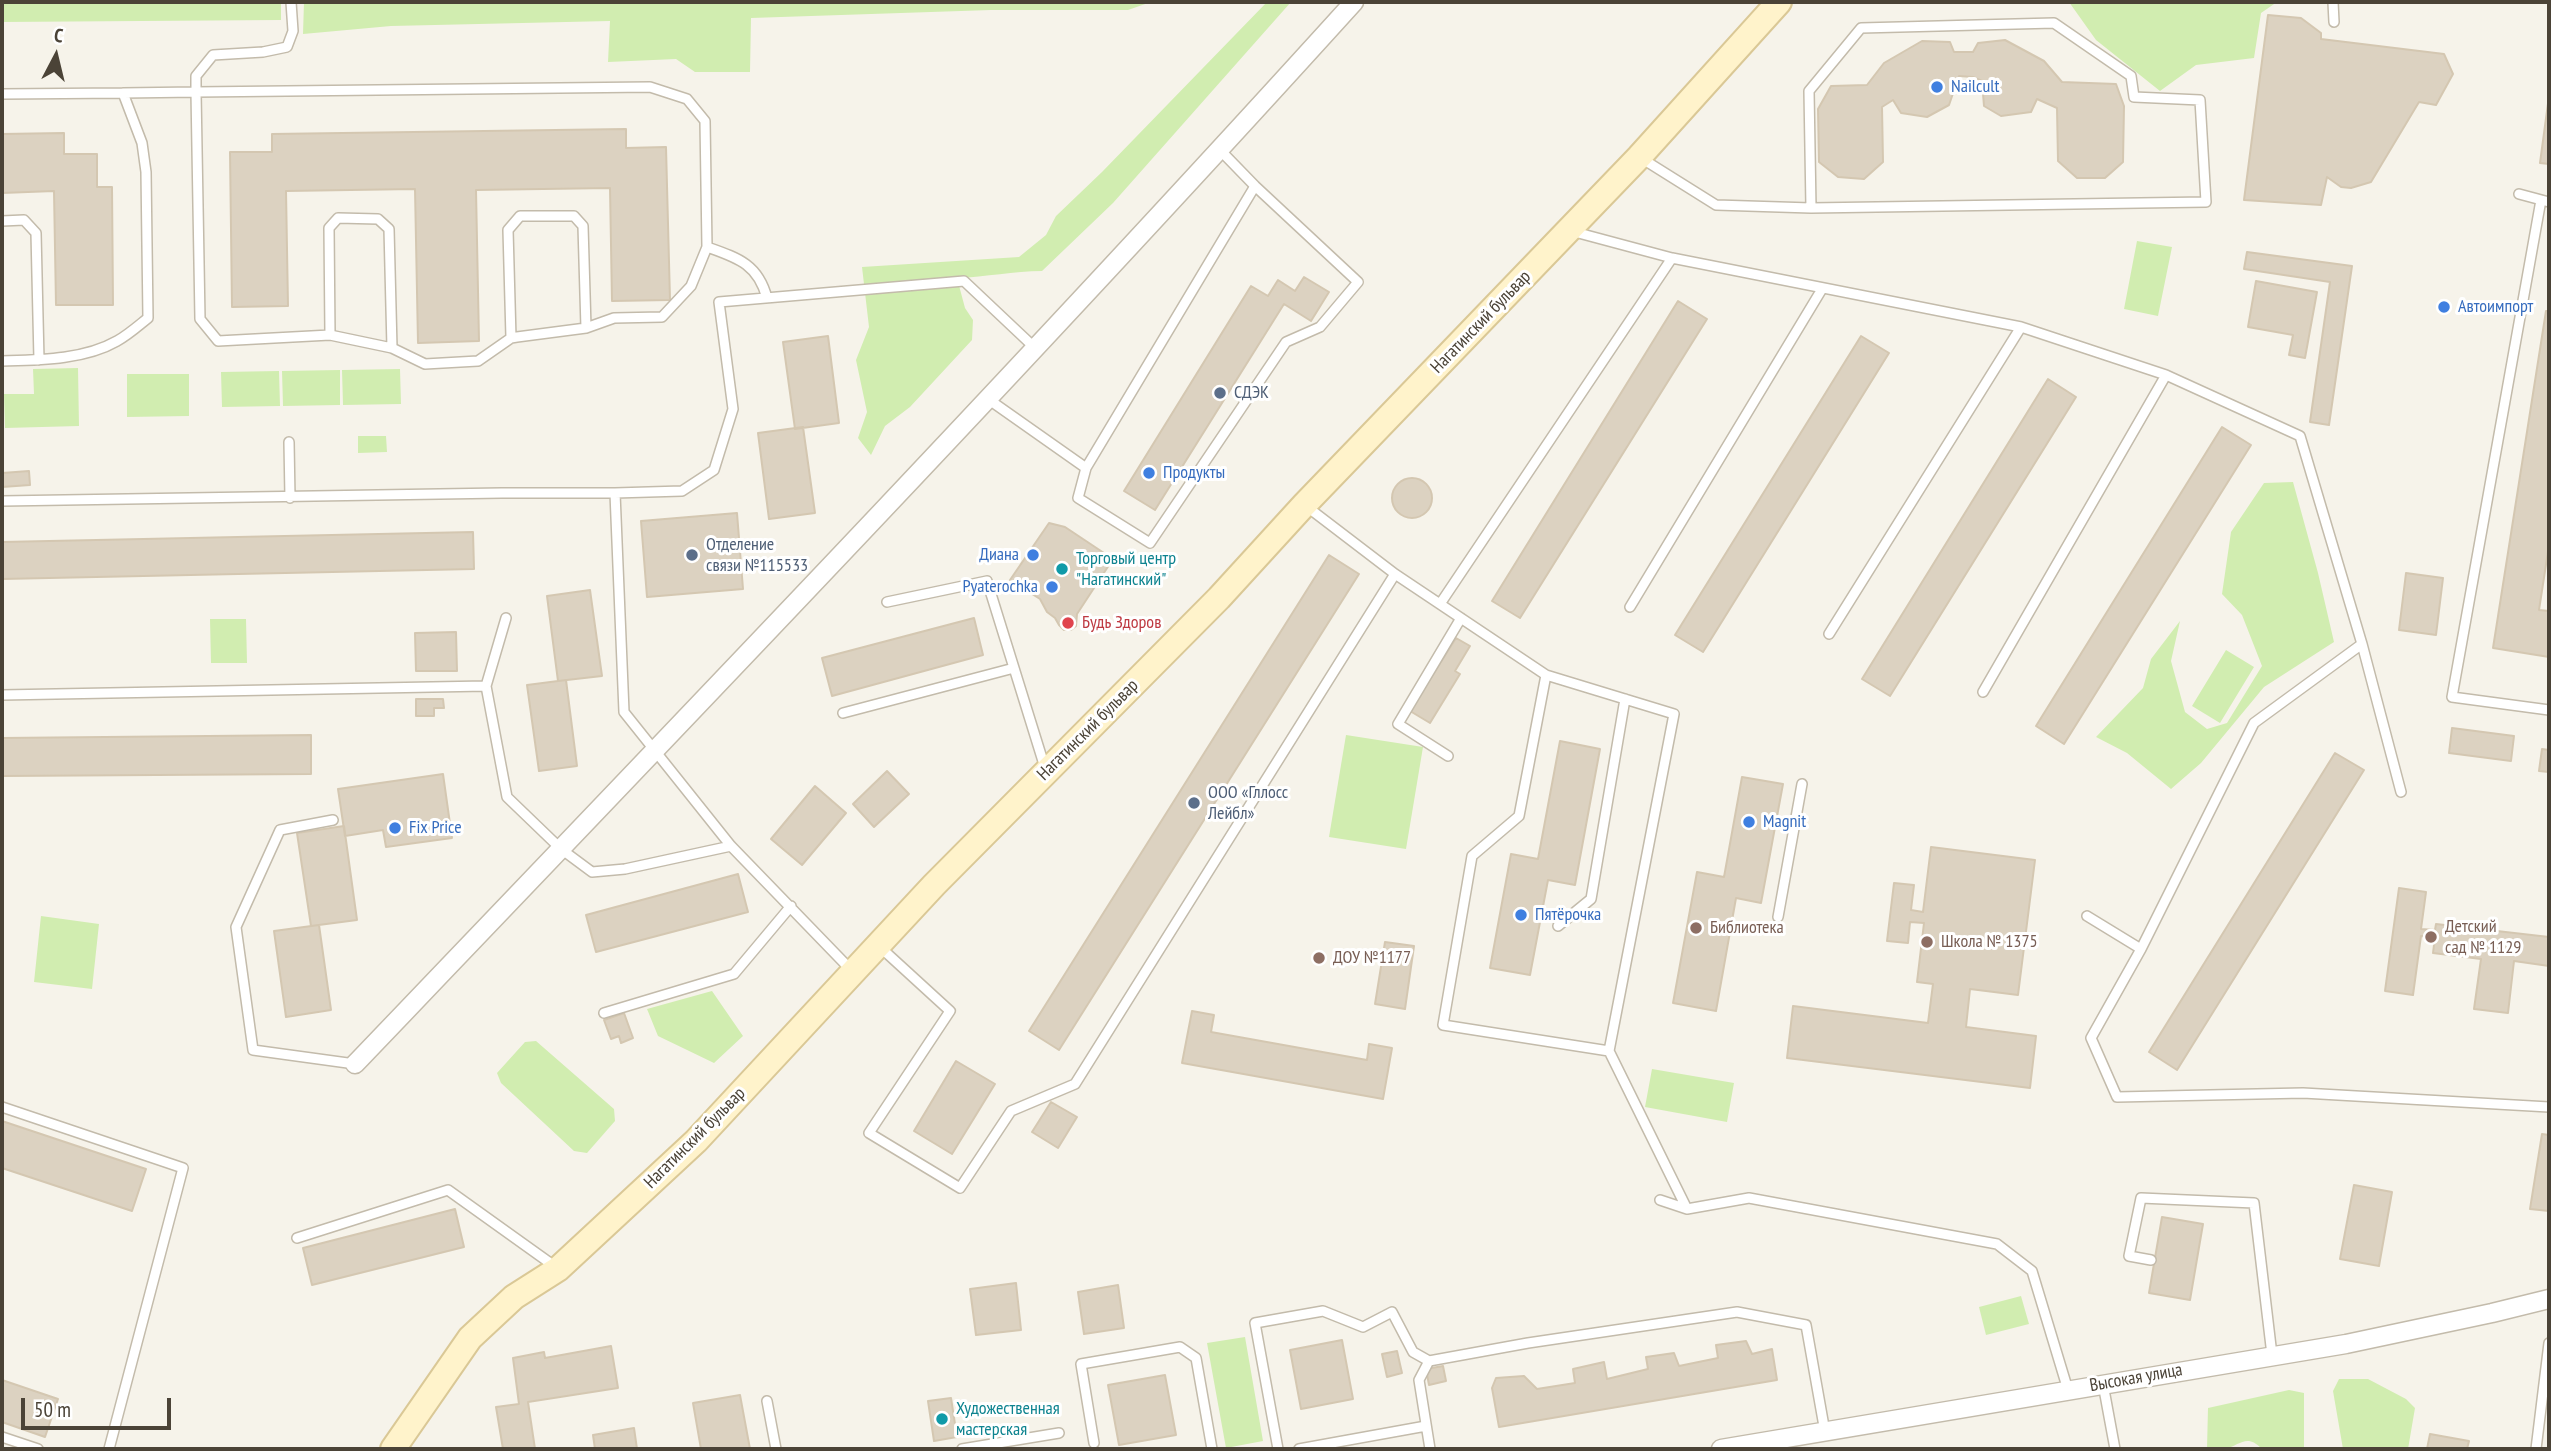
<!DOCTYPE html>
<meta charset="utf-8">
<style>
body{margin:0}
#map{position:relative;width:2551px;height:1451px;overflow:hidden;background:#f6f3ea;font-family:"PT Sans Narrow",sans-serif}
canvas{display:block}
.frame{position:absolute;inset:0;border:4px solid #4b4337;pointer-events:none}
.north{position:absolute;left:21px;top:21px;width:70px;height:70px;-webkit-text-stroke:5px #fff;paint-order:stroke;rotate:7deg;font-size:19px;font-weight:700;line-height:28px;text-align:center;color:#4b4337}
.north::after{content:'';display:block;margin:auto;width:24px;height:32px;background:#4b4337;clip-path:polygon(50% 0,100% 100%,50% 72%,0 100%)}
.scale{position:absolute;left:21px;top:1398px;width:150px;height:32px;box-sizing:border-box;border:4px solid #4b4337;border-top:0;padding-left:9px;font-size:21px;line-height:24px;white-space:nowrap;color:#4b4337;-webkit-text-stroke:5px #fff;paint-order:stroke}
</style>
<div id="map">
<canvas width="2551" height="1451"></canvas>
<div class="frame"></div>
<div class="north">С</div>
<div class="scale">50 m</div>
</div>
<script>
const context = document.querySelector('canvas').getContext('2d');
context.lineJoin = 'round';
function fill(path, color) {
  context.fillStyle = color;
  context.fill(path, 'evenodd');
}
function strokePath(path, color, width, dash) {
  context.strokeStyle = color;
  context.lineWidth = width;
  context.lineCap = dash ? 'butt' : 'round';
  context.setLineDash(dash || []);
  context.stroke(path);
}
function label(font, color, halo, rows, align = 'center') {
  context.font = font + ' "PT Sans Narrow",sans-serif';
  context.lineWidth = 6;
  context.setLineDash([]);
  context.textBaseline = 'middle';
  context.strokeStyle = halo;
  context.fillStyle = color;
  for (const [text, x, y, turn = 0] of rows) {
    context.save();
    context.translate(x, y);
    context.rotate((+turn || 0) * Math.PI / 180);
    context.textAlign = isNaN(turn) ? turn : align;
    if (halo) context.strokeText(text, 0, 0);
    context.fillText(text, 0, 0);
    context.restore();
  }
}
fill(new Path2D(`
 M2 2H281V20L2 22Z
 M304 2H1151L1128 10H991L751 18 750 72H695L676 59 608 62 610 21 391 26 303 34Z
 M1267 2H1291L1113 203 1042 271C1014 271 986 277 957 278L965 308 973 320 972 340 910 407 885 426 871 455 858 438 867 412 856 360 869 327 862 267 1019 257 1046 235 1056 216 1102 172Z
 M2069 2H2277L2261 13 2254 58 2196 65 2160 91 2096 40Z
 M2137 241 2172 247 2158 316 2124 309Z
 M78 368 79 426 5 428 4 394H34L33 369Z
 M400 369 401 404 343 405 342 370Z
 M340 370V405L283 406 282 371Z
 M279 371 280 406 222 407 221 372Z
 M127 374H189V416L127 417Z
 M358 436H386L387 452 358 453Z
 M2293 482 2318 573 2334 642 2264 687 2201 763 2171 789 2127 753 2096 737 2143 688 2151 659 2180 621 2171 661 2185 712 2207 729 2227 723 2262 666 2242 615 2222 594 2231 532 2264 483Z
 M210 619H246L247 663H211Z
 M2226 650 2254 667 2220 723 2192 706Z
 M1346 735 1423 747 1406 849 1329 837Z
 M41 916 99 924 92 989 34 982Z
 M712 991 743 1036 714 1063 658 1036 647 1009Z
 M536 1041 614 1109 615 1121 587 1153 574 1151 501 1083 497 1073 525 1042Z
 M1652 1069 1734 1083 1727 1122 1645 1107Z
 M2021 1296 2029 1324 1986 1335 1979 1307Z
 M1245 1337 1263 1441 1226 1448 1207 1343Z
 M2339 1379H2368L2406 1399 2415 1408 2408 1449H2343L2333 1391Z
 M2289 1390 2304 1393V1449H2262C2247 1433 2240 1445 2225 1449 2220 1451 2212 1449 2207 1449L2208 1408Z`), '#d1edb0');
const building = new Path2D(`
 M2268 15 2301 18 2321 33V39L2444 54 2453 74 2436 105 2419 102 2371 182 2351 188 2341 187 2327 177 2321 205 2244 200Z
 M2005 40 2044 61 2062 82 2116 84 2124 106 2123 162 2105 178H2077L2058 161 2057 108 2037 99 2031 112 2001 116 1984 106 1982 81 1973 77 1959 76 1949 105 1927 117 1901 113 1893 100 1882 107 1883 162 1864 179 1838 177 1819 162 1818 109 1831 86 1867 85 1884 63 1922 41 1950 42 1954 52H1973L1978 43Z
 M2549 96V164L2540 163Z
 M626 129V148L666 147 670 300 612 301 610 188 476 190 479 341 418 343 415 189 286 191 288 306 232 307 230 152H272V134Z
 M64 133V154H97V187H112L113 305H56L54 191 2 193V134Z
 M2247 252 2352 266 2329 425 2310 422 2330 282 2244 269Z
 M1304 277 1329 292 1311 321 1284 304 1155 510 1124 491 1251 286 1268 296 1278 280 1295 291Z
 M2256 281 2317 292 2305 358 2289 355 2293 335 2248 327Z
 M1678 301 1707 319 1520 618 1492 601Z
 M2546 311H2549V545L2539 610 2549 611V657L2493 648Z
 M828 336 839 423 795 429 783 342Z
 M1861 336 1889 353 1703 652 1675 635Z
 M2048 379 2076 397 1890 696 1862 679Z
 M803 427 815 513 769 519 758 433Z
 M2222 427 2251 445 2064 744 2036 726Z
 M29 471 30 485 2 487V473Z
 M1392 498a20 20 0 1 1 40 0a20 20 0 1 1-40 0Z
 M737 513 743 589 647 597 641 521Z
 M1049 523 1065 527 1113 559 1077 614 1076 626 1071 630H1064L1059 625 1055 618 1047 612 1040 599 1010 580Z
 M473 532 474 569 2 579V542Z
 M1329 555 1359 574 1059 1050 1029 1031Z
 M2406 573 2443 578 2436 635 2399 630Z
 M590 590 602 676 558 681 547 596Z
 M974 618 983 655 832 696 822 658Z
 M456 632 457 671H416L415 633Z
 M1456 638 1470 646 1455 671 1460 674 1430 723 1410 711Z
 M566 680 577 766 539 771 527 685Z
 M416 699H443L444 708H434V716H416Z
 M2452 728 2514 736 2511 761 2449 753Z
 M311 735V774L2 776V738Z
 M1560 741 1600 749 1575 885 1548 880 1530 975 1490 968 1511 854 1538 859Z
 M2542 749 2549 750V772L2539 771Z
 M2335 753 2364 770 2177 1070 2149 1052Z
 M887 771 909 794 874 827 853 804Z
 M443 774 452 838 386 847 383 830 345 836 338 789Z
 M1742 777 1783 784 1761 903 1736 898 1716 1011 1673 1003 1697 872 1724 877Z
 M815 786 846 813 802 865 771 839Z
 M344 826 357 920 311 926 297 833Z
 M1931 847 2035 860 2018 995 1970 989 1966 1027 2036 1036 2030 1088 1787 1058 1793 1006 1928 1023 1933 984 1917 982 1924 923 1910 922 1908 943 1887 941 1894 883 1914 885 1911 910 1923 912Z
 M738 874 748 912 596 952 586 915Z
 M2399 888 2426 892 2421 929 2435 930 2436 924 2549 937V966L2514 961 2508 1013 2474 1009 2481 959 2433 953 2435 937 2421 936 2413 995 2385 991Z
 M319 925 331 1010 286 1017 274 931Z
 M1385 942 1414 946 1405 1009 1375 1004Z
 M1192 1011 1214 1015 1211 1032 1367 1060 1369 1044 1392 1048 1383 1099 1182 1063Z
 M624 1013 633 1038 621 1043 619 1036 611 1039 604 1020Z
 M956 1061 995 1084 952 1154 914 1131Z
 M1051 1102 1077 1117 1058 1148 1032 1132Z
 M2 1121 146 1169 132 1211 2 1168Z
 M2542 1134 2549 1135V1211L2530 1209Z
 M2354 1185 2392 1192 2379 1266 2340 1259Z
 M455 1209 464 1247 312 1285 303 1248Z
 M2162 1217 2203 1224 2190 1300 2149 1293Z
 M1016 1283 1021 1330 976 1335 970 1289Z
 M1118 1285 1124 1328 1084 1334 1078 1292Z
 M1342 1340 1353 1399 1301 1409 1290 1350Z
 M1746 1341 1752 1354 1772 1349 1777 1380 1499 1427 1492 1388 1496 1378 1524 1376 1537 1389 1575 1383 1573 1369 1604 1362 1607 1379 1648 1369 1646 1357 1674 1353 1679 1366 1718 1358 1716 1345Z
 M611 1346 618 1388 528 1402 535 1449H503L496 1407 519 1404 513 1358 544 1352 545 1358Z
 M1397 1351 1402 1373 1387 1377 1382 1354Z
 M1443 1366 1446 1381 1429 1385 1426 1369Z
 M1165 1375 1176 1435 1119 1445 1108 1385Z
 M2 1380 58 1399 45 1437 2 1422Z
 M740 1395 750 1449H701L693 1403Z
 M951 1398 957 1437 934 1441 928 1401Z
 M634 1428 637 1449H595L593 1435Z
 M2430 1434 2469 1441 2467 1449H2427Z`);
fill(building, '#dcd2c1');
strokePath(building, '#d4c7b1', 2);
const lane = new Path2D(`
 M2333 2 2334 22
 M123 93 196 92 650 87 687 99 705 121 707 247 691 286 662 317 614 318 586 328 517 337 511 338 478 361 425 364 392 348 330 335 218 341 200 319 196 92V76L213 55 263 52 287 47 293 31 291 2
 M2 94 123 93 142 143 146 172 148 318C138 326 128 335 117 341 84 360 38 360 2 361
 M1220 150 1255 186 1358 282 1320 327 1286 342 1150 543 1078 498 1086 468 1255 186
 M1641 158 1716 205 1811 208 2206 202 2200 100 2134 97 2131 76 2054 23 1861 28 1809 91 1811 208
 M2519 194 2549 202
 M2541 200 2452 697 2549 710
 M2 221 24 220 36 233 39 360
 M1571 231 1672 258 2021 327 2166 375 2300 436 2362 644 2401 792
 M707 247C738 258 758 264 767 298
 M330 335 329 228 338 218 378 219 389 229 392 348
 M511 338 508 230 520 216H574L583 226 586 328
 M988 399 1086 468
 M289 442 290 498
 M2 501 502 493H615
 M1306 506 1395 574 1546 675 1674 714 1609 1051 1687 1209
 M887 602 987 581 1046 771
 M1440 604 1672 258
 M1630 607 1822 289
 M1829 634 2021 327
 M2362 644 2254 723 2141 949 2091 1038 2117 1097 2303 1093 2549 1107
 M1546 675 1519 816 1472 856 1443 1025 1609 1051
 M486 686 506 618
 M1983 692 2166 375
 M2 695 486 686 507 797 561 849 592 872 625 869 731 846
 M843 713 1014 668
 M1448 756 1398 724 1461 618
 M333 820 280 830 236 927 253 1050 355 1064
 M2087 916 2141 949
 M1778 917 1802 784
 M1558 926 1591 899 1625 699
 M880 947 950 1011 869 1133 960 1188 1011 1111 1075 1084 1395 574
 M852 971 731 846 624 712 615 493 682 491 714 470 733 409 719 302 964 281 1035 348
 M604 1013 734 974 791 906
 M2 1107 183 1168 109 1449
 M1660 1200 1687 1209 1749 1198 1997 1244 2032 1271 2068 1390
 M297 1238 448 1190 557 1268
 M2151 1260 2129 1256 2141 1198 2254 1203 2272 1355
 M2103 1384 2115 1449
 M767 1401 776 1449
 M2 1437 38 1449
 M1094 1443 1081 1364 1180 1347 1196 1358 1212 1449
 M962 1449 1059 1433
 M1278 1449 1255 1323 1323 1311 1363 1327 1392 1312 1413 1352 1429 1361
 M1299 1449 1426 1426
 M1430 1449 1419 1380 1429 1361 1528 1343 1737 1312 1806 1325 1825 1432
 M2536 1449 2549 1343`);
const street = new Path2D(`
 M355 1064C691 713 1028 362 1354 2
 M1721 1449 2346 1344 2492 1313 2549 1299`);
const secondary = new Path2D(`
 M393 1449 470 1338 514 1297 558 1269 696 1141 934 885 1219 598 1304 505 1639 157 1779 2`);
strokePath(lane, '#c3bbab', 12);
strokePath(street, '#c3bbab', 21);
strokePath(secondary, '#dac896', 28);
strokePath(lane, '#fff', 9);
strokePath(street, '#fff', 18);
strokePath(secondary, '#fff3cb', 24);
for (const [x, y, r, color] of [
 [1937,87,7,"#3f7fe0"],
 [2444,307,7,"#3f7fe0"],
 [1220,393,7,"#5c6f8a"],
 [1149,473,7,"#3f7fe0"],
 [692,555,7,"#5c6f8a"],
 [1033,555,7,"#3f7fe0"],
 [1062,569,7,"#0f9aa8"],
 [1052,587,7,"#3f7fe0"],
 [1068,623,7,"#e0444e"],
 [1194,803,7,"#5c6f8a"],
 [1749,822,7,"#3f7fe0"],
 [395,828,7,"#3f7fe0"],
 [1521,915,7,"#3f7fe0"],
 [1696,928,7,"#8d6e63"],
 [2431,937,7,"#8d6e63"],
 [1927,942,7,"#8d6e63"],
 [1319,958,7,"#8d6e63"],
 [942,1419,7,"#0f9aa8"]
]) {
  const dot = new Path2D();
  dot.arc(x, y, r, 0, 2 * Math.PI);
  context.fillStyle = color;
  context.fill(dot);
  strokePath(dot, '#fff', 2.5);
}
label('18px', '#366cbe', '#fff', [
 ["Nailcult",1951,87],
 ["Автоимпорт",2458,307],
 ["Продукты",1163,473],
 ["Диана",1019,555,"right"],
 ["Pyaterochka",1038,587,"right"],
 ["Magnit",1763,822],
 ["Fix Price",409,828],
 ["Пятёрочка",1535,915]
], 'left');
label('18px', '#4b4337', '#fff', [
 ["Нагатинский бульвар",1481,322,-46],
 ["Нагатинский бульвар",1088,730,-45],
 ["Нагатинский бульвар",695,1138,-45],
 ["Высокая улица",2136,1378,-10]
]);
label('18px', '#4e5e75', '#fff', [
 ["СДЭК",1234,393],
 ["Отделение",706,545],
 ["связи №115533",706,566],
 ["ООО «Гллосс",1208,793],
 ["Лейбл»",1208,814]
], 'left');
label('18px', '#0d838f', '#fff', [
 ["Торговый центр",1076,559],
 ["\"Нагатинский\"",1076,580],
 ["Художественная",956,1409],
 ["мастерская",956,1430]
], 'left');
label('18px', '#be3a42', '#fff', [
 ["Будь Здоров",1082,623]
], 'left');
label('18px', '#785e54', '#fff', [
 ["Детский",2445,927],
 ["сад № 1129",2445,948],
 ["Библиотека",1710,928],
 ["Школа № 1375",1941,942],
 ["ДОУ №1177",1333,958]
], 'left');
</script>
